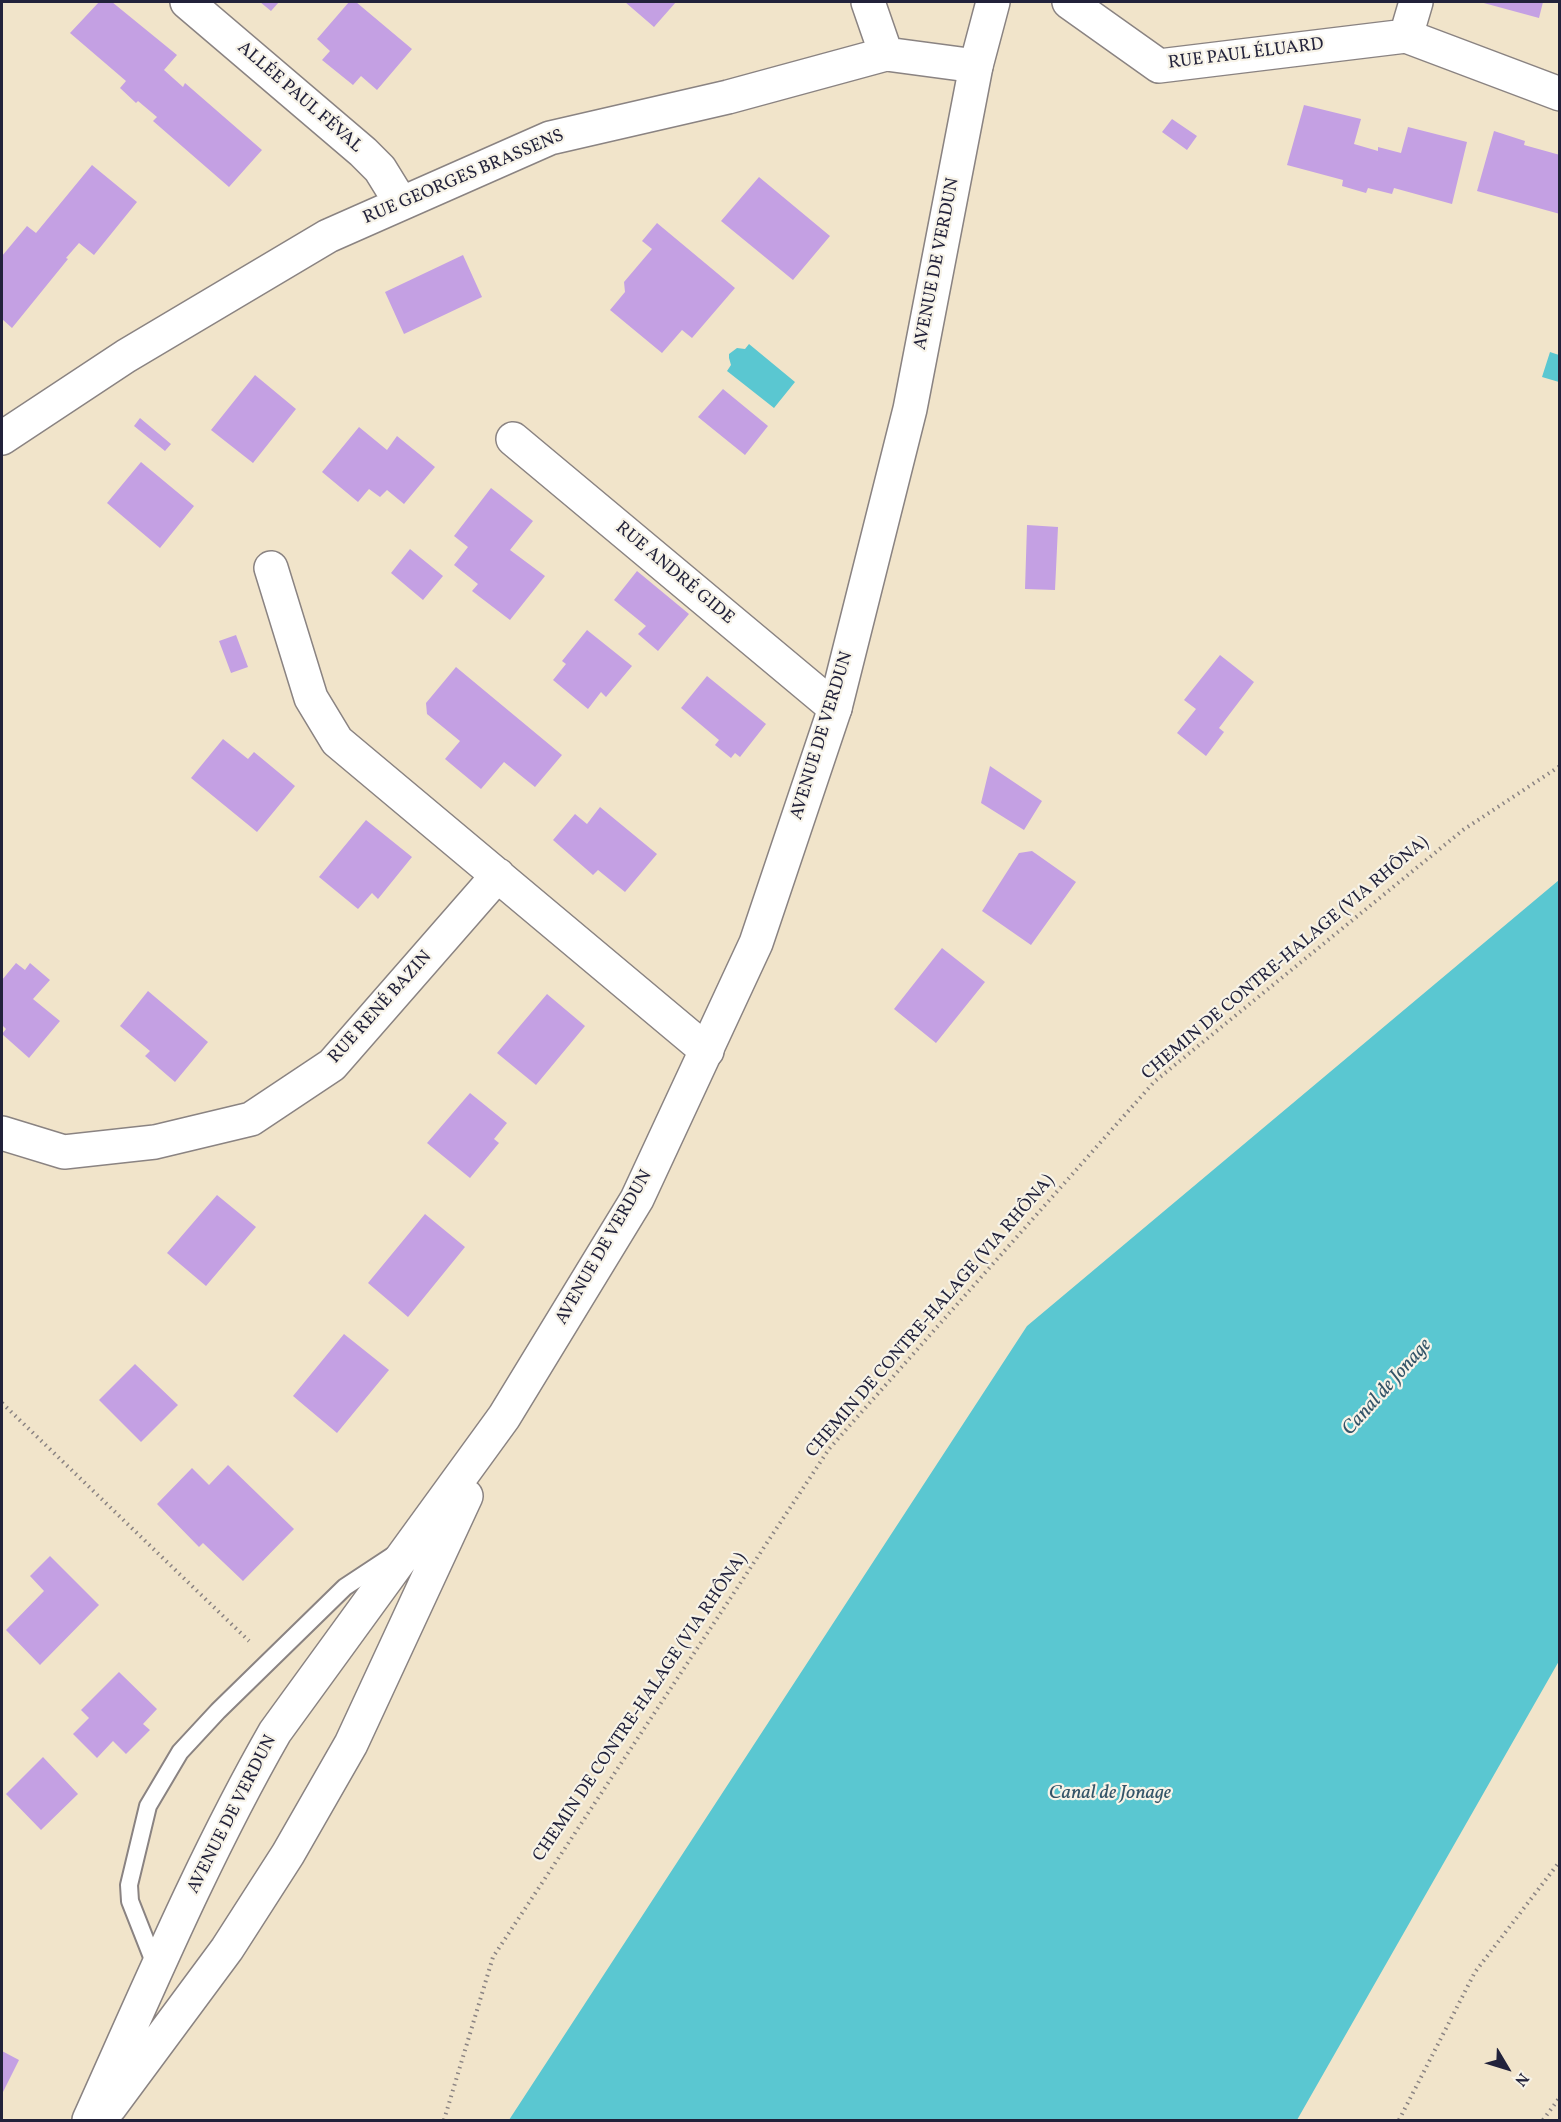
<!DOCTYPE html>
<meta charset="utf-8">
<style>
body{margin:0}
#map{position:relative;width:1561px;height:2122px;overflow:hidden;background:#f1e4ca;font-family:Vollkorn,serif}
canvas{display:block}
.frame{position:absolute;inset:0;border:3px solid #22223b;pointer-events:none}
.north{position:absolute;left:1477px;top:2038px;width:60px;height:60px;-webkit-text-stroke:4px #f7f3e8;paint-order:stroke;rotate:128deg;font-size:16px;font-weight:700;line-height:24px;text-align:center;color:#22223b}
.north::after{content:'';display:block;margin:auto;width:21px;height:27px;background:#22223b;clip-path:polygon(50% 0,100% 100%,50% 72%,0 100%)}
</style>
<div id="map">
<canvas width="1561" height="2122"></canvas>
<div class="frame"></div>
<div class="north">N</div>
</div>
<script>
const context = document.querySelector('canvas').getContext('2d');
context.lineJoin = 'round';
function fill(path, color) {
  context.fillStyle = color;
  context.fill(path, 'evenodd');
}
function strokePath(path, color, width, dash) {
  context.strokeStyle = color;
  context.lineWidth = width;
  context.lineCap = dash ? 'butt' : 'round';
  context.setLineDash(dash || []);
  context.stroke(path);
}
function label(font, color, halo, rows, align = 'center') {
  context.font = font + ' Vollkorn,serif';
  context.lineWidth = 4.5;
  context.setLineDash([]);
  context.textBaseline = 'middle';
  context.strokeStyle = halo;
  context.fillStyle = color;
  for (const [text, x, y, turn = 0] of rows) {
    context.save();
    context.translate(x, y);
    context.rotate((+turn || 0) * Math.PI / 180);
    context.textAlign = isNaN(turn) ? turn : align;
    if (halo) context.strokeText(text, 0, 0);
    context.fillText(text, 0, 0);
    context.restore();
  }
}
fill(new Path2D(`
 M749 344 795 382 774 408 727 371 731 365 729 358V354L737 348 745 349Z
 M1550 352 1559 355V382L1542 377Z
 M1559 880V1661L1297 2120H509L1027 1326Z`), '#5ac7d1');
fill(new Path2D(`
 M99 2H112L177 55 164 70 183 87 185 83 262 150 229 187 153 121 157 117 138 101 136 103 120 88 126 81 70 33Z
 M260 2H279L271 11Z
 M349 2H356L412 49 377 90 361 76 353 85 322 60 330 51 317 39Z
 M625 2H676L654 27Z
 M1480 2H1543L1539 18Z
 M1304 105 1361 119 1354 144 1378 151V147L1401 153 1408 127 1467 142 1452 204 1394 188 1392 194 1368 188 1366 193 1342 186 1343 180 1287 165Z
 M1172 119 1197 136 1187 150 1162 132Z
 M1494 131 1525 141 1524 145 1560 155V214L1477 191Z
 M92 165 137 202 94 255 79 243 66 258 68 259 12 328 2 319V256L27 226 36 233Z
 M759 177 830 236 793 280 721 221Z
 M657 223 735 288 692 338 682 330 662 353 610 310 625 292 624 282 652 249 642 241Z
 M463 255 482 297 404 334 385 292Z
 M255 375 296 409 253 463 211 430Z
 M723 389 768 426 745 455 698 417Z
 M140 418 171 444 165 451 134 426Z
 M359 427 387 450 397 436 435 467 404 504 387 490 380 497 369 489 358 502 322 472Z
 M141 462 194 506 160 548 107 503Z
 M491 488 533 521 510 550 545 576 510 620 472 591 478 584 454 565 468 547 454 536Z
 M1027 525 1058 527 1055 590 1025 589Z
 M410 549 443 576 423 600 391 573Z
 M637 571 689 614 658 651 638 634 646 626 614 600Z
 M587 630 632 666 606 697 601 692 588 709 553 680 566 664 562 661Z
 M236 635 248 667 231 673 219 641Z
 M1220 655 1254 682 1219 728 1224 732 1206 756 1177 733 1196 709 1184 700Z
 M456 667 562 755 535 787 504 762 481 789 445 759 460 741 427 714 426 703Z
 M707 676 766 724 740 757 735 753 731 758 715 745 719 740 681 708Z
 M223 739 248 759 254 752 295 786 257 832 191 778Z
 M990 766 1042 801 1024 830 981 803Z
 M600 807 657 854 625 892 598 870 593 875 553 840 575 814 587 824Z
 M366 820 412 857 378 899 372 893 358 909 319 877Z
 M1032 851 1076 882 1031 945 982 911 1019 853Z
 M942 948 985 982 936 1043 894 1009Z
 M16 963 25 970 30 963 50 980 33 999 60 1021 29 1058 2 1034 6 1029 2 1025V980Z
 M148 991 208 1042 175 1082 145 1056 150 1051 120 1026Z
 M547 994 585 1026 536 1085 497 1053Z
 M470 1093 507 1123 494 1139 499 1143 470 1178 427 1143Z
 M217 1195 256 1227 206 1286 167 1253Z
 M425 1214 465 1247 408 1317 368 1283Z
 M344 1334 389 1370 337 1433 293 1396Z
 M135 1364 178 1405 141 1442 99 1400Z
 M228 1465 294 1529 243 1581 203 1543 199 1547 157 1504 192 1468 209 1485Z
 M50 1556 99 1605 40 1665 6 1630 44 1591 30 1576Z
 M119 1672 157 1709 143 1724 150 1730 126 1754 113 1741 97 1758 73 1734 89 1718 81 1710Z
 M43 1757 78 1794 41 1830 6 1794Z
 M2 2051 19 2060 2 2094Z`), '#c4a0e3');
const lane = new Path2D(`
 M156 1967 130 1901 129 1885 148 1806 180 1752 218 1711 345 1587 392 1556`);
const street = new Path2D(`
 M187 2 363 152 380 169 401 203
 M868 2 886 54
 M1069 2 1159 66 1406 36 1560 94
 M1406 36 1416 2
 M2 438 126 356 328 236 550 138 728 97 886 54 976 66
 M513 439 835 708
 M271 568 311 698 337 741 707 1051
 M2 1133 64 1152 155 1142 251 1119 332 1065 498 875`);
const secondary = new Path2D(`
 M110 2107 227 1949 288 1854 351 1744 466 1496
 M89 2120C148 1989 204 1856 275 1732L504 1417 637 1199 756 943 835 708 910 409 976 66 993 2`);
strokePath(lane, '#8a8382', 20);
strokePath(street, '#8a8382', 36);
strokePath(secondary, '#8a8382', 36);
strokePath(new Path2D(`
 M2 1403 249 1641
 M444 2120 493 1957 829 1449 1154 1082 1463 830 1560 766
 M1399 2120 1475 1972 1560 1861
 M1543 2120 1560 2097`), '#8a8382', 4, [1.5, 4.5]);
strokePath(lane, '#fff', 16);
strokePath(street, '#fff', 33);
strokePath(secondary, '#fff', 33);
label('18px', '#22223b', '#f7f3e8', [
 ["RUE PAUL ÉLUARD",1246,55,-7],
 ["ALLÉE PAUL FÉVAL",299,98,41],
 ["RUE GEORGES BRASSENS",464,178,-23],
 ["AVENUE DE VERDUN",938,264,-79],
 ["RUE ANDRÉ GIDE",674,574,40],
 ["AVENUE DE VERDUN",823,736,-73],
 ["CHEMIN DE CONTRE-HALAGE (VIA RHÔNA)",1286,959,-40],
 ["RUE RENÉ BAZIN",381,1008,-48],
 ["AVENUE DE VERDUN",605,1248,-60],
 ["CHEMIN DE CONTRE-HALAGE (VIA RHÔNA)",931,1317,-49],
 ["CHEMIN DE CONTRE-HALAGE (VIA RHÔNA)",641,1708,-56],
 ["AVENUE DE VERDUN",233,1815,-63]
]);
label('italic 20px', '#335468', '#f7f3e8', [
 ["Canal de Jonage",1388,1388,-48],
 ["Canal de Jonage",1110,1794]
]);
</script>
